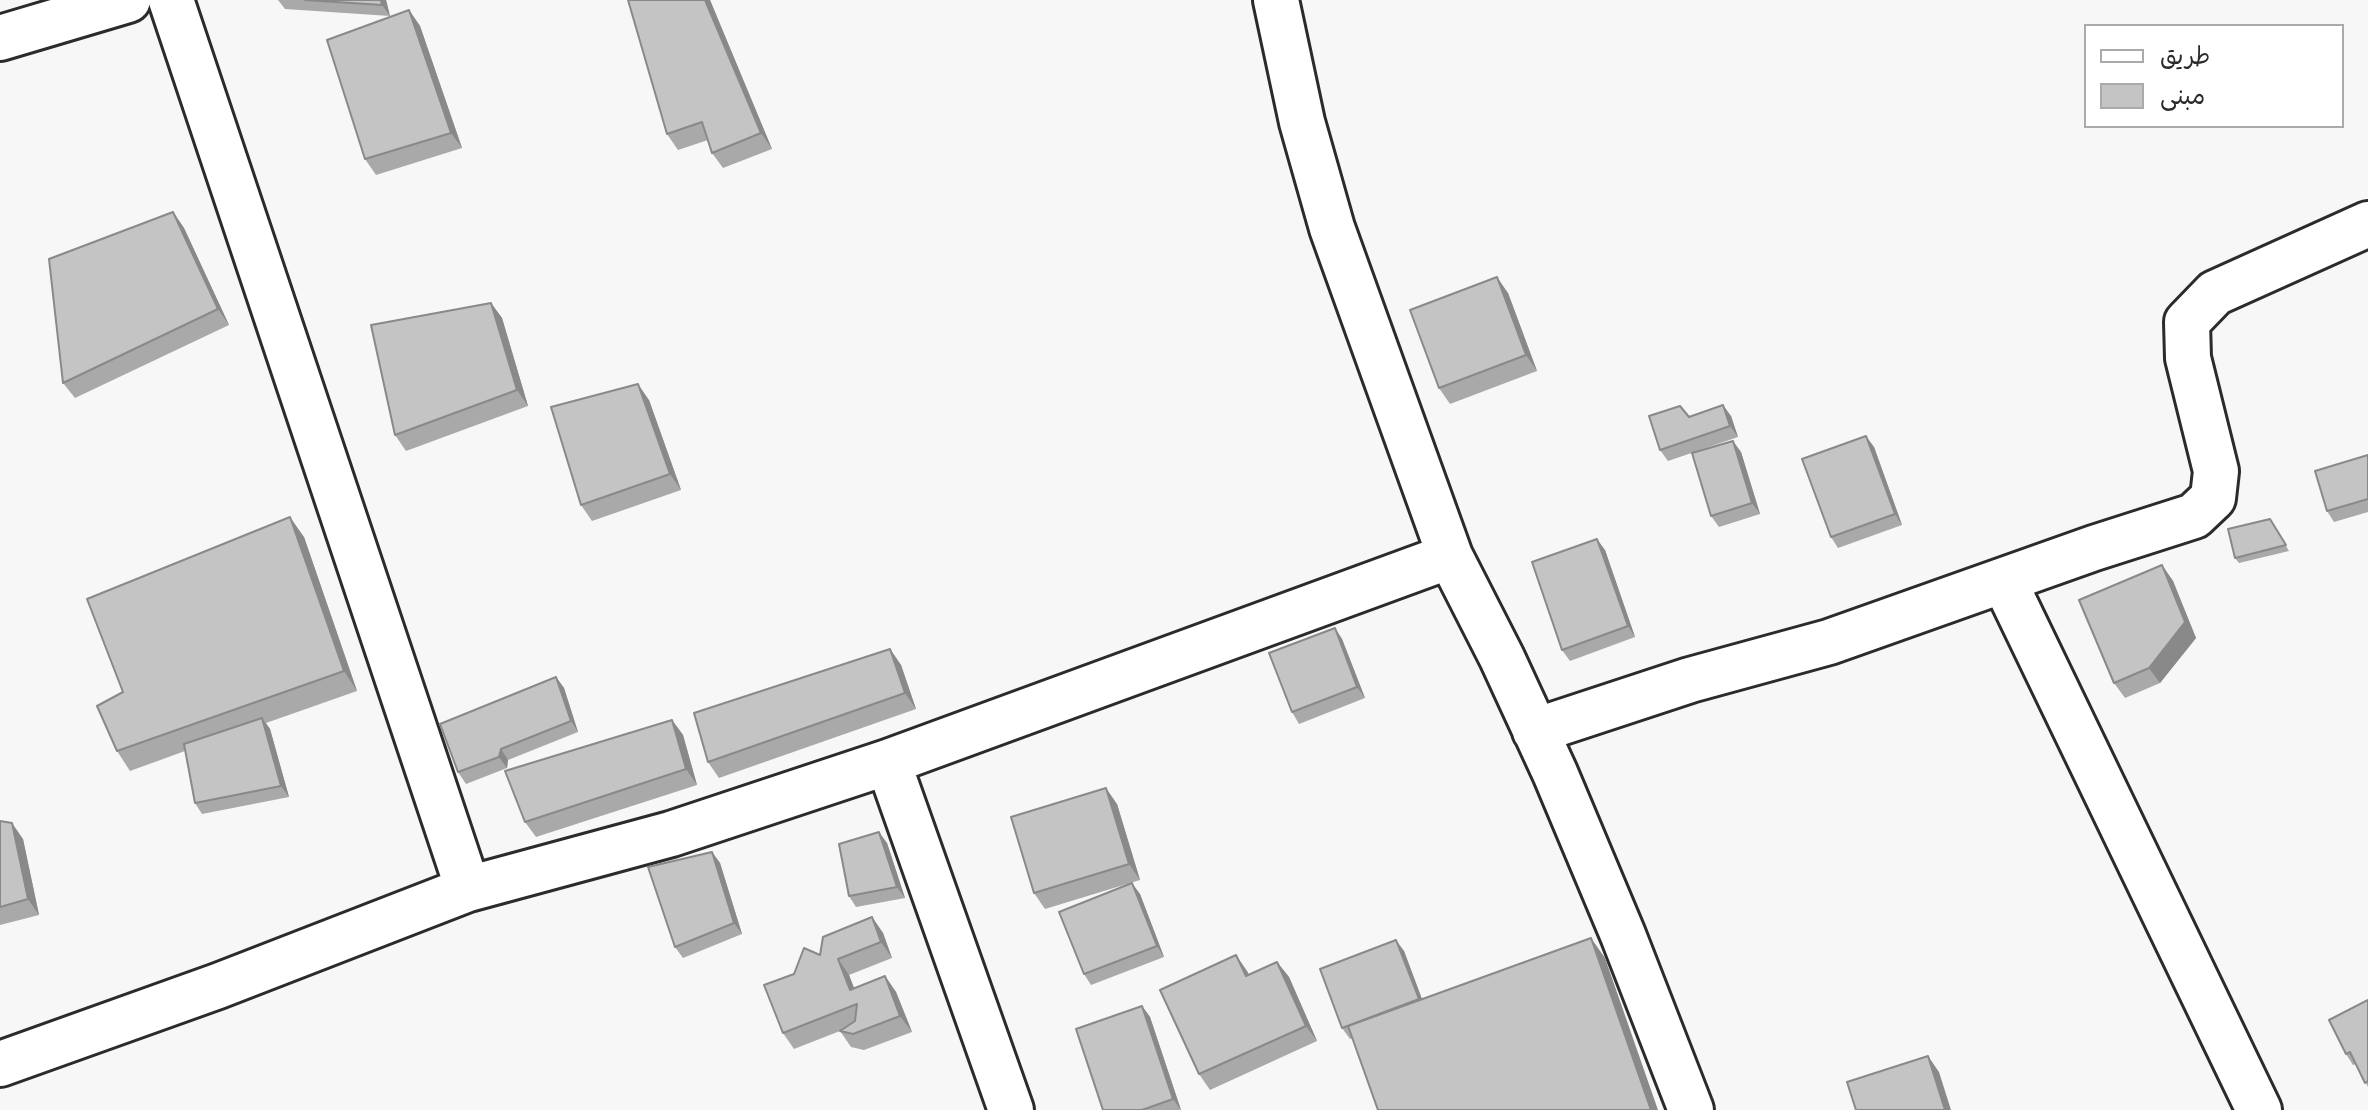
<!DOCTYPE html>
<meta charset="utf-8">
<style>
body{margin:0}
#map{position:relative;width:2368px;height:1110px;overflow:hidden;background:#f7f7f7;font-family:Sriracha,"Playpen Sans Arabic",sans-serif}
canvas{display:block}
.legend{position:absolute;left:2084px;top:24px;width:260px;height:104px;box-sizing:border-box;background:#fff;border:2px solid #aaa;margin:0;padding:10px 14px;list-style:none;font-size:24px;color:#2b2b2b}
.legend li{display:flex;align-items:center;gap:16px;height:40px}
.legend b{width:40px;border:2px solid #aaa}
</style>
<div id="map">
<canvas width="2368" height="1110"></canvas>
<ul class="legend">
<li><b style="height:10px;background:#fff"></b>طريق</li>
<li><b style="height:22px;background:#c4c4c4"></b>مبنى</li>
</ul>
</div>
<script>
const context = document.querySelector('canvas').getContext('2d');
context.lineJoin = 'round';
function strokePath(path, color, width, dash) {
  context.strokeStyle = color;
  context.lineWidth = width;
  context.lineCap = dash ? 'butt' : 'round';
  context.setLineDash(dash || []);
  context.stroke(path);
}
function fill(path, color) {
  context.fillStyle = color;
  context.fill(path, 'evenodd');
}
const minor = new Path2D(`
 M171 0 468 889
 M1276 0 1302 122 1332 228 1450 556 1502 658 1555 773 1623 935 1691 1110
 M0 38 128 0
 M2004 581 2259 1110
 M1535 731 1690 680 1829 642 2094 548 2194 516 2213 498 2216 471 2188 358 2187 322 2215 293 2368 224
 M888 762 1011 1110
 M0 1064 218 986 468 889 671 834 888 762 1450 556`);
strokePath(minor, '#2b2b2b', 50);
strokePath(minor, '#fff', 44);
fill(new Path2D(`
 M278 0H386L390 16 285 9Z
 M628 0H710L772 149 723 168 712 153 708 140 678 150 667 134Z
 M409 10 420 26 462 148 376 175 365 159Z
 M173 212 184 228 229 325 75 398 63 383Z
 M1508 293 1537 371 1450 404 1439 388Z
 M491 303 502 318 528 406 406 451 395 435Z
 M649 400 681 490 592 521 581 505Z
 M1731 416 1738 437 1668 461 1660 450 1689 417Z
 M1874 447 1902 525 1838 548 1831 537Z
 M1741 452 1760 514 1719 527 1711 516Z
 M2368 455V512L2334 522 2327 511Z
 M2270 519 2289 551 2239 563 2235 558Z
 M304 537 357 691 266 723 270 729 289 797 202 814 195 803 185 751 130 771 117 751 123 692Z
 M1605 550 1635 637 1570 661 1562 650Z
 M2162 565 2173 581 2196 638 2160 683 2125 698 2114 683Z
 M1335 628 1342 639 1365 698 1299 724 1292 712Z
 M890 649 901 665 916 709 719 778 708 762Z
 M556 677 564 688 578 732 508 760 507 768 466 784 458 772Z
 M672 720 683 735 697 785 536 837 525 822Z
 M1117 804 1140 880 1045 909 1034 893Z
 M0 821 23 839 39 915 0 925Z
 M887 843 905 898 856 907 849 896Z
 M712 852 720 863 742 934 683 958 675 947Z
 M1140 894 1164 957 1091 985 1084 974Z
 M872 917 883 933 892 958 849 975 854 988 885 976 896 992 912 1032 864 1050 851 1047 840 1031 794 1049 783 1033 794 974Z
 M1404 951 1422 999 1605 958 1350 1039 1342 1028Z
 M1277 962 1289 977 1317 1041 1210 1090 1199 1074 1247 971 1249 975Z
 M2368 1000V1087L2356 1064 2353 1065 2346 1054Z
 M1142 1006 1150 1017 1181 1110H1103Z`), '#a9a9a9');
fill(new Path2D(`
 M381 0H386L390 16 382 5Z
 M705 0H710L772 149 761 133Z
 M409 10 420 26 462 148 451 133Z
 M173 212 184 228 229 325 218 309Z
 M1497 277 1508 293 1537 371 1526 355Z
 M491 303 502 318 528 406 517 390Z
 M638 384 649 400 681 490 670 474Z
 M1723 405 1731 416 1738 437 1730 426Z
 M1866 436 1874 447 1902 525 1895 514Z
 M1733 441 1741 452 1760 514 1752 503Z
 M290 517 304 537 357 691 344 671Z
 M1597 539 1605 550 1635 637 1628 626Z
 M2162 565 2173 581 2196 638 2160 683 2149 668Z
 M1335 628 1342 639 1365 698 1357 687Z
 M890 649 901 665 916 709 905 693Z
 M556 677 564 688 578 732 571 721Z
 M262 718 270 729 289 797 281 786Z
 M672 720 683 735 697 785 686 769Z
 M501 749 508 760 507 768 499 757Z
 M1106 788 1117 804 1140 880 1129 864Z
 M12 823 23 839 39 915 28 899Z
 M879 832 887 843 905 898 897 887Z
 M712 852 720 863 742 934 734 923Z
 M1132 883 1140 894 1164 957 1157 946Z
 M872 917 883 933 892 958 881 942Z
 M1591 938 1605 958 1658 1110H1651Z
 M1396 940 1404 951 1426 1010 1419 999Z
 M1236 955 1247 971 1257 992 1246 976Z
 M838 959 849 975 861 1006 850 990Z
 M1277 962 1289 977 1317 1041 1306 1026Z
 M885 976 896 992 912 1032 900 1016Z
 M1142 1006 1150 1017 1181 1110 1173 1099Z
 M1928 1056 1939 1072 1951 1110H1945Z`), '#898989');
const building = new Path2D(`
 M305 0H381L382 5Z
 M628 0H705L761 133 712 153 702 122 667 134Z
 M409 10 451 133 365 159 327 40Z
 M173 212 218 309 63 383 49 259Z
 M1497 277 1526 355 1439 388 1410 310Z
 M491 303 517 390 395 435 371 325Z
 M638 384 670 474 581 505 551 407Z
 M1723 405 1730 426 1660 450 1649 416 1680 406 1689 417Z
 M1866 436 1895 514 1831 537 1802 459Z
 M1733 441 1752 503 1711 516 1692 453Z
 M2368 455V499L2327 511 2315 471Z
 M290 517 344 671 117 751 97 706 123 692 87 599Z
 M2270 519 2286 545 2235 558 2228 529Z
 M1597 539 1628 626 1562 650 1532 562Z
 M2162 565 2185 622 2149 668 2114 683 2079 600Z
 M1335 628 1357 687 1292 712 1269 653Z
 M890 649 905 693 708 762 694 713Z
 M556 677 571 721 501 749 499 757 458 772 440 724Z
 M262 718 281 786 195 803 184 744Z
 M672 720 686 769 525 822 505 771Z
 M1106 788 1129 864 1034 893 1011 817Z
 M0 821 12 823 28 899 0 907Z
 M879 832 897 887 849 896 839 844Z
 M712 852 734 923 675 947 648 867Z
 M1132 883 1157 946 1084 974 1059 912Z
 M872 917 881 942 838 959 850 990 885 976 900 1016 853 1034 840 1031 855 1021 857 1004 783 1033 764 985 794 974 804 948 820 955 823 937Z
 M1591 938 1651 1110H1378L1348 1026Z
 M1396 940 1419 999 1342 1028 1320 969Z
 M1236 955 1246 976 1277 962 1306 1026 1199 1074 1160 990Z
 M2368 1000V1081L2365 1083 2350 1052 2346 1054 2329 1020Z
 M1142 1006 1173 1099 1142 1110H1103L1076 1029Z
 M1928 1056 1945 1110H1856L1847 1082Z`);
fill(building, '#c4c4c4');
strokePath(building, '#898989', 2);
</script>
